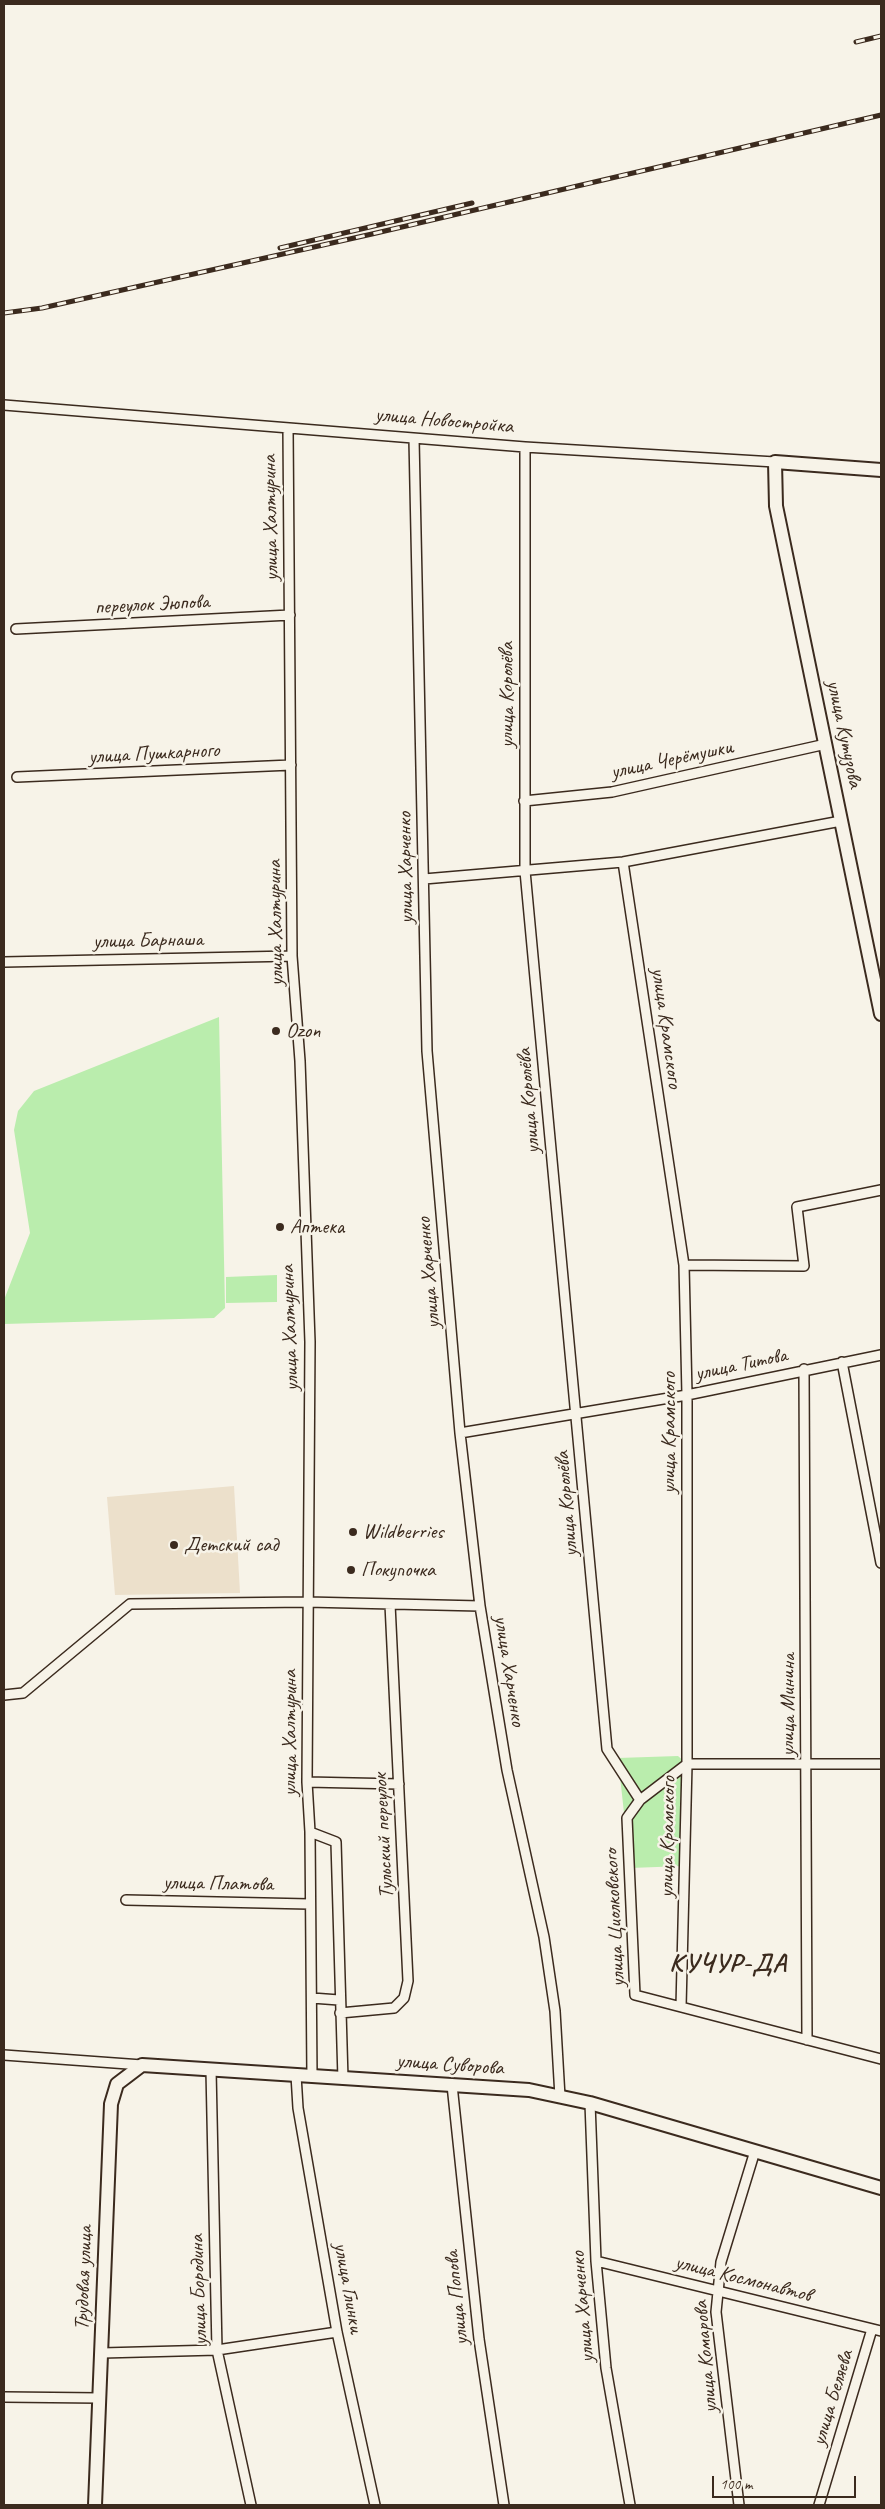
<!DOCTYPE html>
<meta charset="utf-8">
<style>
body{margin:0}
#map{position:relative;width:885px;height:2509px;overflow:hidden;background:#f7f3e8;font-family:Caveat,sans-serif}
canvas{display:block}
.frame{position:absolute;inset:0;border:5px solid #3b2a1e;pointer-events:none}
.scale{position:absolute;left:712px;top:2476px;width:144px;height:22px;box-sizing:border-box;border:2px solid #3b2a1e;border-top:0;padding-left:6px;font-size:15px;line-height:18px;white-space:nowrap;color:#3b2a1e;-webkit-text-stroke:4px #f7f3e8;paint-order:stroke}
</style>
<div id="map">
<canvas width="885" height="2509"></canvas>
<div class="frame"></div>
<div class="scale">100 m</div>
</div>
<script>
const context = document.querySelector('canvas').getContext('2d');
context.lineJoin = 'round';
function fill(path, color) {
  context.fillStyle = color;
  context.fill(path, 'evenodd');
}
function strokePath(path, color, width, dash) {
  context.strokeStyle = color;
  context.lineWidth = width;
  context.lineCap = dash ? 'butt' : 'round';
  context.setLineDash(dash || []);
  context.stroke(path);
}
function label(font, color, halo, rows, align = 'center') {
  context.font = font + ' Caveat,sans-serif';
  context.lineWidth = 5;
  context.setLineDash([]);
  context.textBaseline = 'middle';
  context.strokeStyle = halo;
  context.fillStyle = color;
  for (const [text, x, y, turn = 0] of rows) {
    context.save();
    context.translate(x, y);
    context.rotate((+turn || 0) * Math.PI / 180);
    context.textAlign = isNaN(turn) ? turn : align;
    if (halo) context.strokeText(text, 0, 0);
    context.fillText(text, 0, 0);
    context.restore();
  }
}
fill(new Path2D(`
 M234 1486 240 1593 115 1595 107 1497Z`), '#ece0cb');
fill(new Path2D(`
 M219 1017 225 1308 214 1318 4 1324V1300L30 1233 14 1130 18 1111 34 1091Z
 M277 1275V1302L226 1303V1277Z
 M678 1756 687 1764 684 1866 630 1868 618 1758Z`), '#baedad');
const street = new Path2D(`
 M4 405 525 447 775 462
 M288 428 292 956 300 1061 310 1342 307 1782 310 1832 312 2077
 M414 439 427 1051 460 1433 480 1606 507 1770 544 1937 555 2011 560 2097
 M525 447V871L607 1749 640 1800 687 1764H881
 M16 629 290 615
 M17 777 291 765
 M524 801 612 792 826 744
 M623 862 684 1265 687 1395V1764L681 2007
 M424 879 623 862 841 821
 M4 962 292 956
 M684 1265 804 1266 797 1207 881 1190
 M842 1362 881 1563
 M804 1369 807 2040
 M460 1433 687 1395 881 1355
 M4 1695 23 1693 130 1604 307 1602 480 1606
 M307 1782 399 1784
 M640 1800 627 1818 635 1995 881 2059
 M310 1832 336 1842 343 2079
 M126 1900 309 1904
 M312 1998 339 2000
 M340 2013 394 2008 404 1998 408 1981 390 1604
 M4 2055 142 2065
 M211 2070 217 2350 251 2505
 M296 2075 298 2108 337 2332 375 2505
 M452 2085 479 2339 504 2505
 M590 2103 596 2261 606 2368 630 2505
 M596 2261 881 2331
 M102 2353 217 2350 337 2332
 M4 2397 99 2398
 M739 2505 716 2312 721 2262 755 2151
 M819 2505 872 2329`);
const secondary = new Path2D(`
 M881 470 775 462 776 506 881 1014
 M95 2505 111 2104 117 2084 142 2065 529 2090 590 2103 881 2188`);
strokePath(street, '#3b2a1e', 12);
strokePath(secondary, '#3b2a1e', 16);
strokePath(street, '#f7f3e8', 9);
strokePath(secondary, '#f7f3e8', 12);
const rail = new Path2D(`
 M856 42 881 36
 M280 248 472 203
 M4 313 42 308 372 234 881 115`);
strokePath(rail, '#3b2a1e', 5);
strokePath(rail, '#f7f3e8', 3, [9]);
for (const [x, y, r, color] of [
 [276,1031,5,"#3b2a1e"],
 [280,1227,5,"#3b2a1e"],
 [353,1532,5,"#3b2a1e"],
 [174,1545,5,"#3b2a1e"],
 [351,1570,5,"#3b2a1e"]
]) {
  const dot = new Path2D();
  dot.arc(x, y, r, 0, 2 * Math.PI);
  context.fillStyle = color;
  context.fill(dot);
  strokePath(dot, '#f7f3e8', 2);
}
label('21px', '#3b2a1e', '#f7f3e8', [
 ["улица Новостройка",444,421,5],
 ["улица Халтурина",271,518,-91],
 ["переулок Эюпова",152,605,-3],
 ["улица Королёва",507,695,-90],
 ["улица Кутузова",844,734,78],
 ["улица Пушкарного",154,754,-3],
 ["улица Черёмушки",672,760,-12],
 ["улица Харченко",406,868,-91],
 ["улица Халтурина",276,923,-91],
 ["улица Барнаша",148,941,-1],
 ["улица Крамского",666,1028,82],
 ["улица Королёва",529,1101,-95],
 ["улица Харченко",429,1273,-95],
 ["улица Халтурина",290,1328,-92],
 ["улица Титова",741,1365,-12],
 ["улица Крамского",669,1433,-90],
 ["улица Королёва",567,1504,-95],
 ["улица Харченко",509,1671,81],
 ["улица Минина",788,1705,-90],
 ["улица Халтурина",290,1733,-90],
 ["Тульский переулок",384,1836,-93],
 ["улица Крамского",668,1837,-89],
 ["улица Платова",218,1884,1],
 ["улица Циолковского",615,1918,-93],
 ["улица Суворова",450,2065,4],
 ["Трудовая улица",84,2278,-88],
 ["улица Космонавтов",743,2279,14],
 ["улица Глинки",348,2288,80],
 ["улица Бородина",199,2290,-92],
 ["улица Попова",457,2298,-96],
 ["улица Харченко",583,2307,-95],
 ["улица Комарова",706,2357,-95],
 ["улица Беляева",833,2398,-73]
]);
label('21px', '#3b2a1e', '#f7f3e8', [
 ["Ozon",286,1031],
 ["Аптека",290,1227],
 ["Wildberries",363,1532],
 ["Детский сад",184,1545],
 ["Покупочка",361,1570]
], 'left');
context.letterSpacing = '1px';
label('bold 26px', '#3b2a1e', '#f7f3e8', [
 ["КУЧУР-ДА",728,1964]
]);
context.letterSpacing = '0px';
</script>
